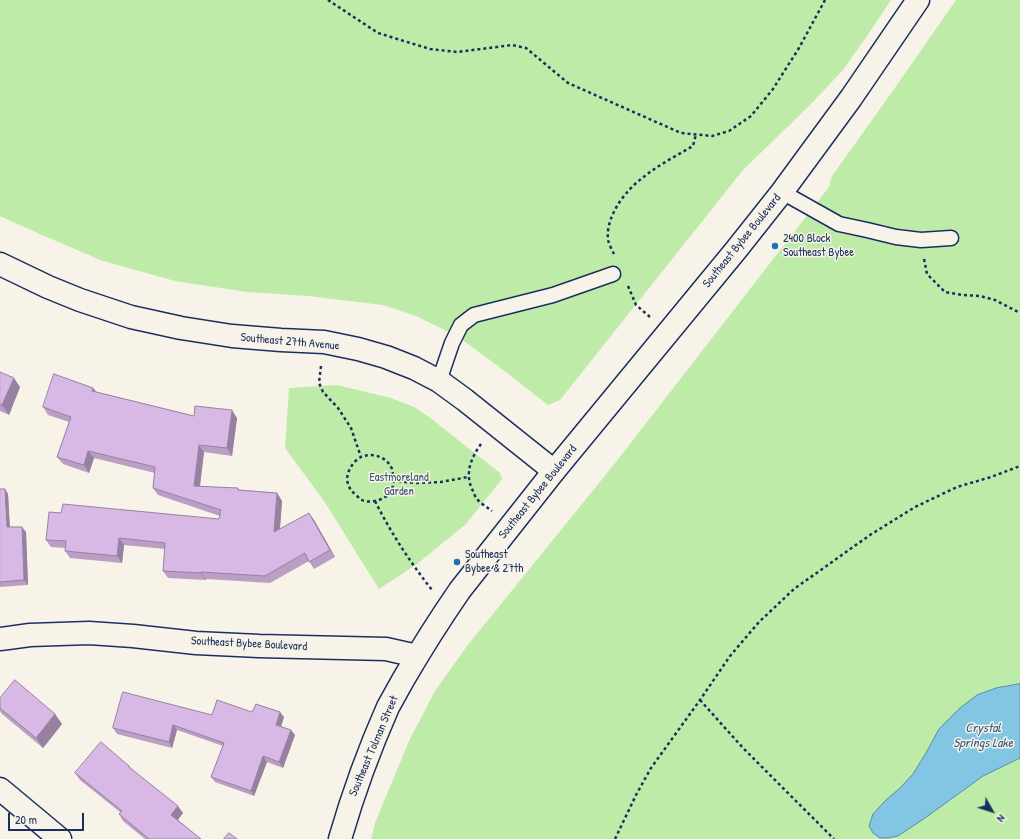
<!DOCTYPE html>
<style>
body{margin:0}
#map{position:relative;width:1020px;height:839px;overflow:hidden;background:#f7f3e8;font-family:"Patrick Hand",sans-serif}
canvas{display:block}
.north{position:absolute;left:972px;top:791px;width:40px;height:40px;-webkit-text-stroke:3px #f7f3e8;paint-order:stroke;rotate:129deg;font-size:11px;font-weight:700;line-height:16px;text-align:center;color:#1b2f5e}
.north::after{content:'';display:block;margin:auto;width:14px;height:18px;background:#1b2f5e;clip-path:polygon(50% 0,100% 100%,50% 72%,0 100%)}
.scale{position:absolute;left:8px;top:813px;width:76px;height:18px;box-sizing:border-box;border:2px solid #1b2f5e;border-top:0;padding-left:5px;font-size:12px;line-height:14px;white-space:nowrap;color:#1b2f5e;-webkit-text-stroke:3px #f7f3e8;paint-order:stroke}
</style>
<div id="map">
<canvas width="1020" height="839"></canvas>
<div class="north">N</div>
<div class="scale">20 m</div>
</div>
<script>
const context = document.querySelector('canvas').getContext('2d');
context.lineJoin = 'round';
function fill(path, color) {
  context.fillStyle = color;
  context.fill(path, 'evenodd');
}
function strokePath(path, color, width, dash) {
  context.strokeStyle = color;
  context.lineWidth = width;
  context.lineCap = dash ? 'butt' : 'round';
  context.setLineDash(dash || []);
  context.stroke(path);
}
function label(font, color, halo, rows, align = 'center') {
  context.font = font + ' "Patrick Hand",sans-serif';
  context.lineWidth = 3;
  context.setLineDash([]);
  context.textBaseline = 'middle';
  context.strokeStyle = halo;
  context.fillStyle = color;
  for (const [text, x, y, turn = 0] of rows) {
    context.save();
    context.translate(x, y);
    context.rotate((+turn || 0) * Math.PI / 180);
    context.textAlign = isNaN(turn) ? turn : align;
    if (halo) context.strokeText(text, 0, 0);
    context.fillText(text, 0, 0);
    context.restore();
  }
}
fill(new Path2D(`
 M0 0H891L867 36 843 70 808 107 743 170 560 400 548 405 498 366 457 336 416 316 383 305 308 296 247 292 175 281 103 261 42 235 0 216Z
 M956 0H1020V839H371L375 823 409 741 435 691 467 646 616 462 829 187 832 176 892 92Z
 M337 385 391 398 414 407 429 417 500 473 502 479 466 524 417 564 379 589 324 501 285 448 289 388Z`), '#beeba8');
const water = new Path2D(`
 M1020 684V758L983 776 925 818 898 836 888 838H880L873 833 869 826 873 814 886 800 900 788 913 774 926 753 939 729 960 708 977 695 996 688Z`);
fill(water, '#82c6e3');
strokePath(water, '#598aae', 1);
const service = new Path2D(`
 M782 192 839 224 867 230 896 237 921 240 951 238
 M439 381 452 343 461 325 474 315 553 295 613 274`);
const minor = new Path2D(`
 M0 264 48 287 80 300 131 317 181 328 232 336 281 340 324 342 358 349 386 357 414 368 439 381 465 400 554 471
 M0 639 30 635 89 633 133 636 196 643 259 646 386 649 417 656
 M0 789 60 839`);
const secondary = new Path2D(`
 M340 839C353 794 369 750 388 707 393 698 398 689 403 680 421 649 440 619 460 590L554 471 736 250 782 192 851 98 918 0`);
strokePath(service, '#1b2f5e', 17);
strokePath(minor, '#1b2f5e', 25);
strokePath(secondary, '#1b2f5e', 25);
strokePath(new Path2D(`
 M328 0 378 33 430 49 457 52 512 45 526 48 568 83 681 133 712 136 729 131 751 116 773 89 799 48 825 0
 M614 254C612 250 609 244 608 240 607 232 609 223 612 216 627 181 662 164 693 146L696 134
 M924 259 927 274 945 292 962 295 980 296 995 300 1020 313
 M628 286 636 305 650 317
 M321 366 319 383 323 392 338 408 351 428 361 457
 M481 444C471 458 464 474 473 491 474 493 475 497 477 499 481 504 487 507 492 511
 M394 481C393 477 393 473 392 469 387 457 373 452 361 457 357 459 353 463 351 467 344 478 347 488 357 496 359 498 360 499 362 500 370 504 384 500 390 493 392 490 393 485 394 481L417 483 441 482 468 477
 M375 501C391 533 410 562 432 590
 M700 700 743 748 834 839
 M615 839 636 795 651 768 700 700 730 656 759 622 794 589 870 535 915 507 957 487 991 477 1020 466`), '#1b2f5e', 2.5, [3, 3]);
strokePath(service, '#f7f3e8', 14);
strokePath(minor, '#f7f3e8', 22);
strokePath(secondary, '#f7f3e8', 22);
fill(new Path2D(`
 M0 372 20 387 9 415 0 411Z
 M93 388 97 392 194 416 237 418 232 456 204 452 200 486 277 493 282 501 280 529 314 520 335 557 314 569 309 561 270 583 206 579V580L168 578 163 571 165 549 124 545 122 563 70 558 65 551V548L51 547 46 540 61 513 219 519 220 516 158 495 153 488 155 473 94 458 89 473 63 464 57 457 69 422 48 415 43 407Z
 M0 489H5L8 494 10 527 26 532 28 585 0 587Z
 M0 698 55 714 62 724 43 748 2 714 0 711Z
 M252 712 284 717 281 726 295 735 283 768 267 762 254 796 215 782 211 777 223 746 177 730 172 748 117 734 113 728 212 715Z
 M129 766 131 769 183 813 178 820 201 839H145L123 821 119 814 120 812 80 780 75 773Z`), '#ba9ec4');
fill(new Path2D(`
 M14 378 20 387 9 415 2 405Z
 M93 388 98 395 92 391Z
 M232 410 237 418 232 456 227 448Z
 M199 445 204 452 199 493 194 486Z
 M88 451 94 458 89 473 84 465Z
 M5 489 8 494 10 533 7 527Z
 M277 493 282 501 279 540 274 532Z
 M309 513 314 520 335 557 330 550Z
 M22 527 26 532 28 585 24 580Z
 M119 538 124 545 122 563 117 556Z
 M201 572 206 579V580L201 573Z
 M280 712 284 717 280 730 276 725Z
 M55 714 62 724 43 748 36 738Z
 M173 725 177 730 172 748 169 742Z
 M291 730 295 735 283 768 279 762Z
 M263 756 267 762 254 796 251 791Z
 M178 806 183 813 176 822 171 815Z`), '#9781a0');
const building = new Path2D(`
 M0 372 14 378 2 405 0 404Z
 M54 374 93 388 92 391 194 416 195 406 232 410 227 448 199 445 194 486 238 488V490L277 493 274 532 309 513 330 550 309 562 305 553 265 576 201 572V573L163 571 165 543 119 538 117 556 65 551 66 541 46 540 49 512 61 513 63 504 219 519 221 510 153 488 155 467 88 451 84 465 57 457 71 417 43 407Z
 M0 489H5L7 527H22L24 580 0 582Z
 M15 680 55 714 36 738 0 708V698Z
 M123 692 212 715 217 700 252 712 256 704 280 712 276 725 291 730 279 762 263 756 251 791 211 777 224 743 173 725 169 742 113 728Z
 M101 742 129 766V767L178 806 171 815 201 839H149L119 814 122 811 75 773Z
 M229 833 237 839H224Z`);
fill(building, '#d8b8e4');
strokePath(building, '#9781a0', 1);
for (const [x, y, r, color] of [
 [775,246,4,"#1f6fb2"],
 [457,562,4,"#1f6fb2"]
]) {
  const dot = new Path2D();
  dot.arc(x, y, r, 0, 2 * Math.PI);
  context.fillStyle = color;
  context.fill(dot);
  strokePath(dot, '#f7f3e8', 1.5);
}
label('12px', '#1b2f5e', '#f7f3e8', [
 ["2400 Block",783,239],
 ["Southeast Bybee",783,253],
 ["Southeast",465,555],
 ["Bybee & 27th",465,569]
], 'left');
label('12px', '#1b2f5e', '#f7f3e8', [
 ["Southeast Bybee Boulevard",742,241,-51],
 ["Southeast 27th Avenue",290,342,5],
 ["Southeast Bybee Boulevard",538,492,-51],
 ["Southeast Bybee Boulevard",249,644,3],
 ["Southeast Tolman Street",374,746,-67]
]);
label('12px', '#3c556d', '#f7f3e8', [
 ["Eastmoreland",399,478],
 ["Garden",399,492]
]);
label('italic 13px', '#35557f', '#f7f3e8', [
 ["Crystal",983,729],
 ["Springs Lake",983,744]
]);
</script>
